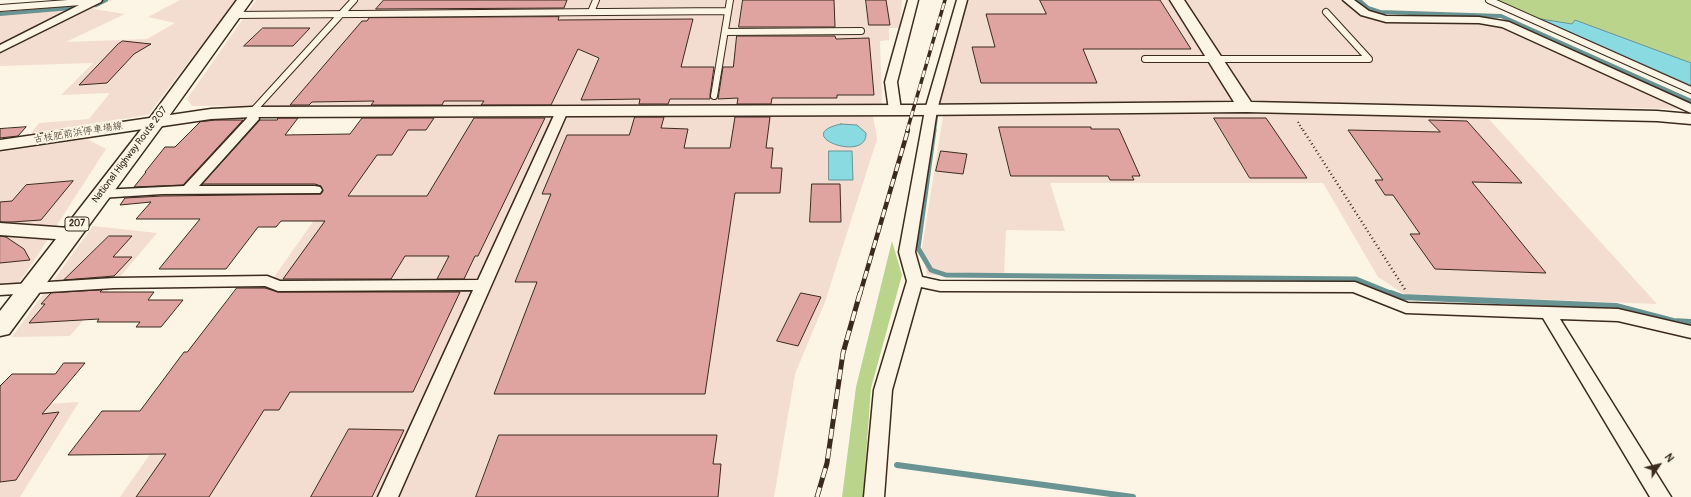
<!DOCTYPE html>
<meta charset="utf-8">
<style>
body{margin:0}
#map{position:relative;width:1691px;height:497px;overflow:hidden;background:#fcf5e5;font-family:Pangolin,sans-serif}
canvas{display:block}
.north{position:absolute;left:1639px;top:445px;width:40px;height:40px;-webkit-text-stroke:3px #fcf5e5;paint-order:stroke;rotate:55deg;font-size:11px;font-weight:700;line-height:16px;text-align:center;color:#3b2a1e}
.north::after{content:'';display:block;margin:auto;width:14px;height:18px;background:#3b2a1e;clip-path:polygon(50% 0,100% 100%,50% 72%,0 100%)}
</style>
<div id="map">
<canvas width="1691" height="497"></canvas>
<div class="north">N</div>
</div>
<script>
const context = document.querySelector('canvas').getContext('2d');
context.lineJoin = 'round';
function fill(path, color) {
  context.fillStyle = color;
  context.fill(path, 'evenodd');
}
function strokePath(path, color, width, dash) {
  context.strokeStyle = color;
  context.lineWidth = width;
  context.lineCap = dash ? 'butt' : 'round';
  context.setLineDash(dash || []);
  context.stroke(path);
}
function label(font, color, halo, rows, align = 'center') {
  context.font = font + ' Pangolin,"Klee One",sans-serif';
  context.lineWidth = 4;
  context.setLineDash([]);
  context.textBaseline = 'middle';
  context.strokeStyle = halo;
  context.fillStyle = color;
  for (const [text, x, y, turn = 0] of rows) {
    context.save();
    context.translate(x, y);
    context.rotate((+turn || 0) * Math.PI / 180);
    context.textAlign = isNaN(turn) ? turn : align;
    if (halo) context.strokeText(text, 0, 0);
    context.fillText(text, 0, 0);
    context.restore();
  }
}
fill(new Path2D(`
 M51 0H112L93 9 125 14 66 42 147 39 175 23 148 17 180 0H236L148 115 31 133 39 123 89 119 110 93 61 95 93 63 0 66V13L41 9Z
 M256 0H902L900 28H889V40L880 41 882 104 192 106 187 99Z
 M967 0H1344L1364 15 1379 20 1488 22 1505 26 1683 109 1276 102 938 104Z
 M1281 113 1487 117 1657 304 1404 294 1378 277 1323 183H1050L1065 231 1006 230 1004 276 927 275 922 248 943 116Z
 M387 116H873L877 139 825 302 795 374 774 497H120Z
 M87 139 106 149 30 267 16 286 0 288V152Z
 M93 226 157 233 70 336 12 337Z
 M79 402 20 497H0V407Z`), '#f3ddd0');
fill(new Path2D(`
 M1498 0H1691V76L1572 24 1541 19Z
 M892 241 902 275 871 388 863 497H842L856 387Z`), '#bad48b');
const water = new Path2D(`
 M1541 19 1572 24 1575 20 1691 63V85Z
 M841 124 857 125 866 133C868 164 789 135 841 124Z
 M829 151H852L853 180H829Z`);
fill(water, '#89dae1');
strokePath(water, '#6a9493', 1);
strokePath(new Path2D(`
 M1359 0 1368 8 1380 12 1501 16 1691 101
 M96 5 106 0
 M0 14 71 8
 M934 131 936 117`), '#6a9493', 4);
strokePath(new Path2D(`
 M934 130 918 248 931 270 946 275 1356 279 1393 294`), '#6a9493', 5);
strokePath(new Path2D(`
 M1391 293 1402 297 1616 306 1673 321 1691 322
 M897 465 1133 497`), '#6a9493', 6);
const building = new Path2D(`
 M384 0H567L564 8 376 9Z
 M743 0H834L835 27H739Z
 M866 0H886L890 25H869Z
 M1040 0H1160L1191 49H1083L1097 83H981L972 47H995L986 14H1046Z
 M559 17 558 20 693 19 681 67H714L710 95V99H670L668 104H639L640 99 581 100 599 58 578 49 551 105H481L484 101H444L442 105H371L374 101 312 102 309 105H290L362 21H367L369 18Z
 M263 28H310L293 46H244Z
 M737 36H835L836 39 869 38 874 95H837V98H772L771 104H737L738 98 718 99 723 67H733Z
 M123 41 151 44 134 54 107 83 79 85 118 44Z
 M635 117H664L661 128 688 129 684 148H730L735 117H770L766 148H773L771 168H782L780 193H735L705 394H494L537 282H515L551 194H542L567 135H629Z
 M278 118H298L285 135 350 134 362 118H434L426 130H408L392 155H377L348 196H427L474 118H545L478 256H475L464 279H437L449 256H405L391 279H283L325 221H281L276 227H258L226 269H159L200 219H136L151 202 120 205 125 198 162 196 321 194 323 191 321 186 315 184H202L260 120H277Z
 M1214 118H1266L1307 178H1250Z
 M216 120H243L183 185 134 187 146 172H145L165 147H175L200 122Z
 M1429 120 1467 121 1522 183 1472 182 1546 273 1435 269 1410 234H1420L1393 195H1385L1375 180H1383L1348 130 1440 132Z
 M26 127 18 136 0 138V129Z
 M999 127H1091V129H1119L1140 176H1132L1134 180H1110L1108 176H1011Z
 M941 151 967 154 963 174 936 171Z
 M73 181 41 220 12 222H0V202L12 201 26 185Z
 M812 184H840L841 222H810Z
 M0 236 6 237 24 249 30 260 0 263Z
 M109 236H132L113 257H132L114 276 64 280Z
 M237 288H265L278 292H460L413 392H290L279 410H264L209 497H136L166 454 68 455 102 411H140L184 352H187Z
 M102 290 100 292H154L148 300H183L161 327H136L140 322H97L99 319 29 323 45 304H41L51 293Z
 M801 293 821 297 798 346 777 341Z
 M64 363H85L42 414 59 412 16 480 0 482V386L12 374H55Z
 M349 429 404 430 372 497H311Z
 M499 435H717L713 464H721L718 497H476Z`);
fill(building, '#dfa4a0');
strokePath(building, '#3b2a1e', 1);
const lane = new Path2D(`
 M1489 0 1691 90
 M0 8 95 1
 M591 12 596 0
 M234 15 728 11
 M725 32 861 31
 M1145 59H1369L1326 12
 M714 96 730 0
 M252 112 354 0`);
const street = new Path2D(`
 M89 0H102L101 2 0 52V45Z
 M908 0H918L897 82 901 110 899 113H891L889 110 885 82Z
 M957 0H967L937 110 915 252 922 277 940 281 1355 282 1408 303 1618 309 1691 326V338L1618 321 1560 319 1671 497H1650L1543 318 1406 313 1353 292 940 291 921 287 892 390 884 497H864L874 390 907 281 899 252 925 110Z
 M1343 0H1354L1369 11 1386 16 1479 17 1509 22 1691 104V113L1502 27 1479 23 1386 22 1361 15Z
 M562 107 566 108 568 111 398 497H378L473 290 278 291 265 286 114 288 0 295V285L114 278 267 276 280 281 478 280 556 111 558 108Z
 M252 108 256 109 259 119 199 186H315L320 187 322 190 320 193 162 194 100 198 95 197 93 194 95 191 100 190 184 186 247 118 246 112 248 109Z`);
const secondary = new Path2D(`
 M1170 0H1184L1251 102 1657 111 1691 114V124L1657 121 1246 112 913 115 252 117 211 119 0 150V140L211 109 252 107 913 105 1234 102Z
 M0 223 69 228 76 230 79 234 76 238 69 240 0 235Z`);
const highway = new Path2D(`
 M237 0H252L162 126 9 334 0 336V311L150 118Z`);
strokePath(lane, '#3b2a1e', 8);
strokePath(street, '#3b2a1e', 3);
strokePath(secondary, '#3b2a1e', 3);
strokePath(highway, '#3b2a1e', 3);
strokePath(new Path2D(`
 M1298 122 1303 131`), '#3b2a1e', 2, [1, 2.5]);
strokePath(new Path2D(`
 M1303 130 1406 291`), '#3b2a1e', 2.5, [1, 3]);
strokePath(lane, '#fcf5e5', 6);
fill(street, '#fcf5e5');
fill(secondary, '#fcf5e5');
fill(highway, '#fcf5e5');
const railFar2 = new Path2D(`
 M907 131 945 0`);
const railFar1 = new Path2D(`
 M860 294 908 130`);
const rail = new Path2D(`
 M817 497 827 463 843 353 860 293`);
strokePath(railFar2, '#3b2a1e', 3.5);
strokePath(railFar1, '#3b2a1e', 4.5);
strokePath(rail, '#3b2a1e', 5);
strokePath(railFar2, '#fcf5e5', 2.5, [7]);
strokePath(railFar1, '#fcf5e5', 3, [8]);
strokePath(rail, '#fcf5e5', 3.5, [10]);
for (const [x, y, w] of [
 [77,224,24]
]) {
  const box = new Path2D();
  box.roundRect(x - w / 2, y - 7, w, 14, 3);
  context.fillStyle = '#fcf5e5';
  context.fill(box);
  strokePath(box, '#3b2a1e', 1);
}
label('bold 9px', '#3b2a1e', null, [
 ["207",77,224]
]);
label('10px', '#3b2a1e', '#fcf5e5', [
 ["古枝肥前浜停車場線",78,133,-9],
 ["National Highway Route 207",130,155,-53]
]);
</script>
